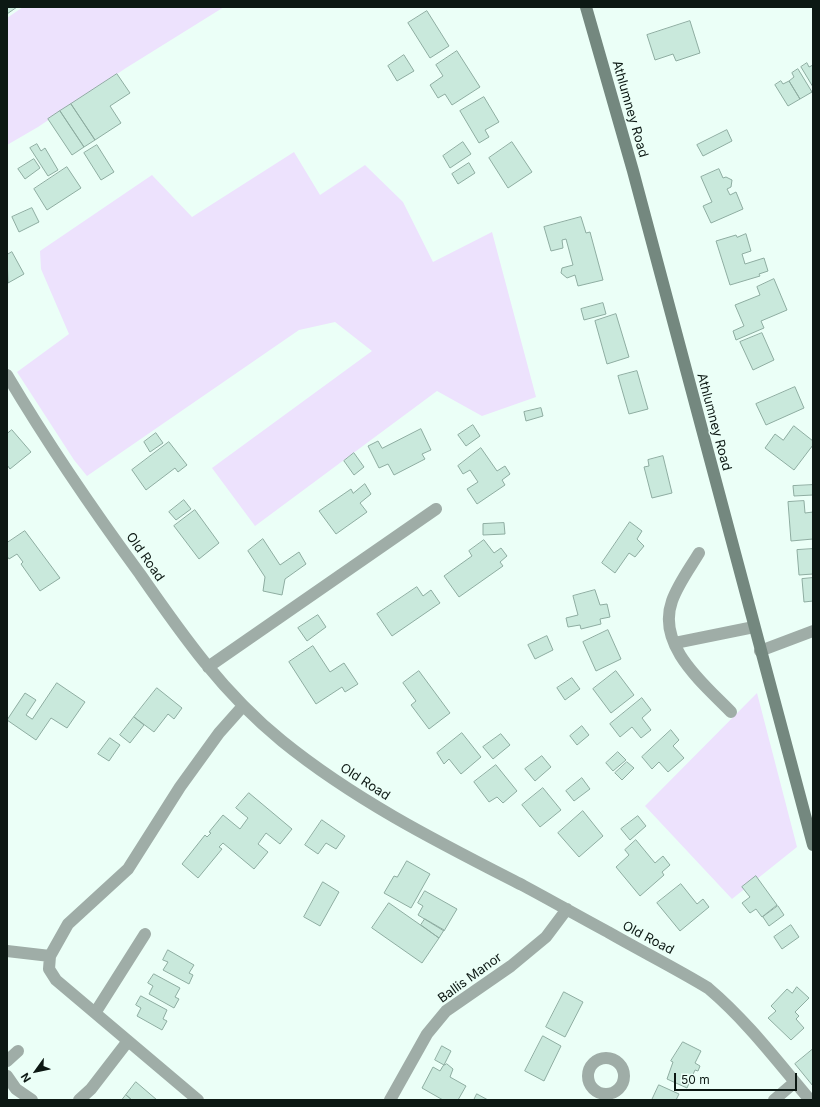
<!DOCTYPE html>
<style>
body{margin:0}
#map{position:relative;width:820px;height:1107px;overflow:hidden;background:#ebfff7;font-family:Inter,sans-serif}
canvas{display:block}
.frame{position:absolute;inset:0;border:8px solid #0c1813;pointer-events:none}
.north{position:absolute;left:16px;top:1051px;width:40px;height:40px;-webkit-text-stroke:3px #ebfff7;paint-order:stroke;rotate:237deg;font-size:11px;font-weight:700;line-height:16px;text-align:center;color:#0c1813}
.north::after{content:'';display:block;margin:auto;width:14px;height:18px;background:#0c1813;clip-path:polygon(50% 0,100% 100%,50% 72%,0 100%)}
.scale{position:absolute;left:674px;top:1073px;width:123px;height:18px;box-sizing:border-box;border:2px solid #0c1813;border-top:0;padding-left:5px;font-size:12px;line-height:14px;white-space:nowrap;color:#0c1813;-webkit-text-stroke:3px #ebfff7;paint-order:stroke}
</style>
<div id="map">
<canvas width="820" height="1107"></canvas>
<div class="frame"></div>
<div class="north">N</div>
<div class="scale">50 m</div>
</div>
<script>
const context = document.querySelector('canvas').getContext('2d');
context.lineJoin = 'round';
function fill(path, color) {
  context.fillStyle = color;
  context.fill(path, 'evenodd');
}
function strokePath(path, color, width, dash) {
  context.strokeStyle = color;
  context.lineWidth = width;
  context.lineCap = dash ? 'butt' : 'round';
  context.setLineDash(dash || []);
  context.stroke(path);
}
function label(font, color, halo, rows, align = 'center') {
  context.font = font + ' Inter,sans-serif';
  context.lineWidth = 3;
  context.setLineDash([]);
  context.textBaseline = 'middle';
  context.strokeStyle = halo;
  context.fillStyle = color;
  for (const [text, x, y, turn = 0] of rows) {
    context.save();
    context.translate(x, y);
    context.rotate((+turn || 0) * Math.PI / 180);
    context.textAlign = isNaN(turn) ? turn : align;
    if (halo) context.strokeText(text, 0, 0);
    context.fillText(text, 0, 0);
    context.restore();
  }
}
fill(new Path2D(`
 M23 7H224L126 68 38 127 7 145V18Z
 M294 152 320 195 365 165 403 202 433 262 492 232 536 397 482 416 437 391 255 526 212 468 372 351 335 322 299 330 87 476 74 460 17 372 69 334 41 269 40 251 152 175 192 217Z
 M757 693 797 847 732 899 645 806Z`), '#ede2fd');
const building = new Path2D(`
 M7 7H17L7 14Z
 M427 11 449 46 430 58 408 23Z
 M690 21 700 53 676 61 673 54 655 60 647 35Z
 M457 51 480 87 452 105 445 94 438 98 430 85 443 76 436 65Z
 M404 55 414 71 397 81 388 66Z
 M807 63 809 67 813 65V87L801 67Z
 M798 69 812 92 800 99 789 81 794 77 792 73Z
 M117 74 130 93 110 106 121 123 95 140 71 104Z
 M781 81 783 84 789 81 800 99 788 106 775 85Z
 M484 97 499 122 485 130 489 137 479 143 460 111Z
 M71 104 95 140 84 147 60 111Z
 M60 111 84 147 72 155 48 119Z
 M727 130 732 141 703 156 697 145Z
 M463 142 471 154 450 168 443 156Z
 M512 142 532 172 508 188 489 158Z
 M37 144 41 151 45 148 58 170 48 176 30 148Z
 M97 145 114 172 101 180 84 153Z
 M34 159 40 168 25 179 18 169Z
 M469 163 475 173 458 184 452 174Z
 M67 167 81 188 47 210 34 189Z
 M719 169 723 178 726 177 732 180 731 187 727 189 730 195 736 192 743 209 711 223 703 206 712 202 701 177Z
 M32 208 39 222 19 232 12 217Z
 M581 217 586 233 590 232 603 280 578 286 575 275 567 278 561 273 562 268 573 265 566 239 562 240 563 248 551 251 544 227Z
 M746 234 751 251 742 254 745 264 764 258 768 271 759 274 760 276 730 285 716 241 736 235 737 237Z
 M12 252 24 274 8 283 7 255Z
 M774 279 787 310 761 321 764 328 736 340 733 331 744 326 735 305 760 295 757 287Z
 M603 303 606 314 584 320 581 309Z
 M616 314 629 357 607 364 595 321Z
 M762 333 774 360 753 370 740 342Z
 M637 371 648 409 629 414 618 376Z
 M795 387 804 408 766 425 756 404Z
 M541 408 543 416 526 421 524 412Z
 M473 425 480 436 466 446 458 435Z
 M794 426 813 441V445L794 470 765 448 775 434 783 440Z
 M421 429 431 450 422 454 425 459 394 475 388 464 379 468 368 446 378 441 382 448Z
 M12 430 31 452 10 469 7 465V434Z
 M156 433 163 443 150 452 144 442Z
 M169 442 187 465 178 472 175 468 146 490 132 470Z
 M481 448 497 471 505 466 510 474 502 480 505 485 477 504 467 489 478 482 470 470 463 474 458 466Z
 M354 453 364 467 354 475 344 461Z
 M663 456 672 493 652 498 644 467 649 466 648 460Z
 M365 484 371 494 360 503 367 512 336 534 319 511 351 489 353 493Z
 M813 485V495L794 496 793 486Z
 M184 500 191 509 176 520 169 512Z
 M804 501 805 513 813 512V539L791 541 788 502Z
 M195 510 219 543 199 559 174 526Z
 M630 522 642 531 637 539 644 546 635 557 629 553 615 573 602 563Z
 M504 523 505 534 483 535V524Z
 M25 531 60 578 40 591 21 564 23 562 17 554 9 559 7 556V543Z
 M263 539 280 565 299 552 306 564 285 579 282 595 263 591 265 577 248 551Z
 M484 540 494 553 501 548 507 556 500 562 503 566 459 597 444 576 472 556 469 551Z
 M813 549V574L799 575 797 550Z
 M813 578V601L804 602 802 579Z
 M417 587 423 596 431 590 440 603 392 636 377 614Z
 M595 590 600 605 607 604 610 617 600 619 601 624 581 629 580 625 568 627 566 618 578 615 573 596Z
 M318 615 326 627 307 641 298 628Z
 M608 630 621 659 596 671 583 642Z
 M547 636 553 650 535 659 528 645Z
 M313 646 330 672 344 663 358 684 345 692 342 687 316 704 289 662Z
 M419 671 450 713 429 729 411 705 416 701 403 683Z
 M616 671 634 695 611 713 593 689Z
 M572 678 580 689 565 700 557 688Z
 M57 683 85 702 67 728 51 718 36 740 7 720 25 693 36 700 26 715 32 719Z
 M157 688 182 708 174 719 168 714 154 732 134 717Z
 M642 698 651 710 642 718 651 730 641 738 632 727 620 737 610 724Z
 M134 717 144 725 130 743 120 735Z
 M582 726 589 735 577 745 570 736Z
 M671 730 679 740 673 746 684 758 668 772 659 762 652 769 642 757Z
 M462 733 481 757 461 774 449 759 444 764 437 753Z
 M501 734 510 745 493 759 483 747Z
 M110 738 120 745 109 761 98 754Z
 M618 752 626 760 613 771 606 763Z
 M542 756 551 767 535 781 525 769Z
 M627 762 634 768 622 780 615 773Z
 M496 765 517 791 503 803 497 797 489 802 474 782Z
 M582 778 590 789 574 801 566 791Z
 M543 788 561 810 540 827 522 805Z
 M249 793 292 829 280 844 266 833 258 844 268 852 254 869 223 843 219 847 222 849 198 878 182 864 205 835 207 837 211 833 209 832 223 815 240 829 248 818 236 808Z
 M583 811 603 836 579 857 558 833Z
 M638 816 646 826 630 840 621 829Z
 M322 820 345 836 336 849 326 843 318 854 305 845Z
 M636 840 655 863 663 856 670 865 662 872 664 875 640 896 616 867 629 855 625 850Z
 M407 861 430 874 411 908 384 893 394 876 397 877Z
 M756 876 777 905 762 917 756 909 750 913 742 903 750 897 742 887Z
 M323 882 339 892 320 926 304 917Z
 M681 884 697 904 703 899 709 907 680 931 657 903Z
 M425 891 457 909 444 931 418 915 423 906 418 903Z
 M389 903 439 938 422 963 372 928Z
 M778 906 784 915 769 926 763 917Z
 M425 919 444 930 439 938 421 925Z
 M791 925 799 937 782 949 774 937Z
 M168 950 194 965 189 973 193 975 189 984 163 970 168 962 163 960Z
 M154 974 180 988 175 997 179 999 174 1008 149 994 153 986 148 983Z
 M797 987 809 998 795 1012 799 1016 796 1019 804 1028 791 1040 768 1018 776 1011 771 1006 787 989 792 993Z
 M564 992 583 1002 565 1037 546 1027Z
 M141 996 167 1010 163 1019 167 1021 162 1030 137 1016 141 1008 136 1005Z
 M543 1036 561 1046 544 1081 525 1071Z
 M683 1042 701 1051 695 1063 700 1066 698 1071 695 1070 687 1088 667 1079 673 1062 671 1061Z
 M442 1046 451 1051 444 1065 435 1060Z
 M813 1049V1086L795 1064Z
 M447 1064 453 1069 450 1077 466 1086 458 1100H443L422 1088 433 1067 440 1071 443 1066Z
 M136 1082 157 1100H132L126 1095Z
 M659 1085 679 1094 676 1100H652Z
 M477 1094 488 1100H474Z
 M126 1095 132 1100H122Z`);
fill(building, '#c9e9dc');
strokePath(building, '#8eada1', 1);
strokePath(new Path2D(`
 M7 375C48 444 93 510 140 574 183 636 223 693 282 741 356 801 440 843 524 886 552 901 580 917 608 932 641 951 675 968 708 988 747 1021 777 1061 810 1100
 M699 553C690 568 678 584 672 601 656 646 704 684 731 712
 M675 643 754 627
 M760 651 813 631
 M208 667 436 509
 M7 951 50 956
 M95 1013 145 934
 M588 1076a18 18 0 1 1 36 0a18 18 0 1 1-36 0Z
 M7 1061 18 1051
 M7 1076 16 1089 32 1100
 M79 1100 91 1089 128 1041
 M198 1100 56 980 49 969 50 956 68 924 128 869 180 787 219 733 243 706
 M390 1100 427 1034 446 1011 511 966 546 937 567 909
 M774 1100 795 1082`), '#9fada7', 12);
strokePath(new Path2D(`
 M586 7 633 171 813 845`), '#74887f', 12);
label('13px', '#0c1813', '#ebfff7', [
 ["Athlumney Road",630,109,74],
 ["Athlumney Road",714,422,75],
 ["Old Road",145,557,55],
 ["Old Road",365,782,33],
 ["Old Road",648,938,28],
 ["Ballis Manor",470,978,-36]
]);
</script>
